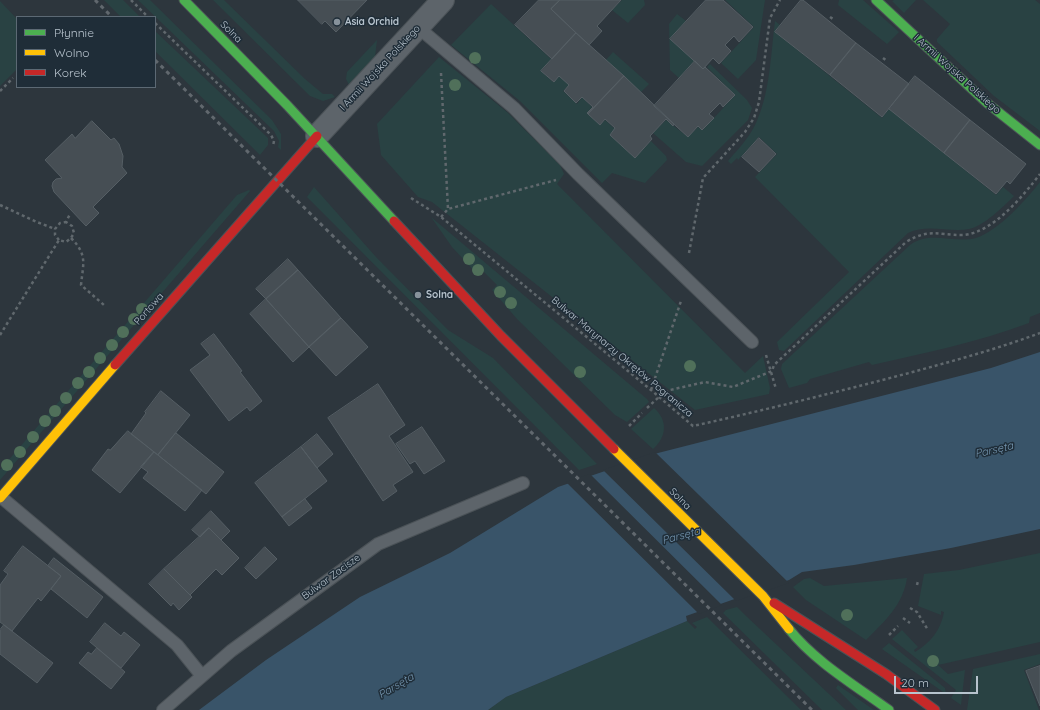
<!DOCTYPE html>
<meta charset="utf-8">
<style>
body{margin:0}
#map{position:relative;width:1040px;height:710px;overflow:hidden;background:#2d363d;font-family:Quicksand,sans-serif}
canvas{display:block}
.legend{position:absolute;left:16px;top:16px;width:140px;height:72px;box-sizing:border-box;background:#1f2d38;border:1px solid #5c6974;margin:0;padding:5px 7px;list-style:none;font-size:12px;color:#b7c3cd}
.legend li{display:flex;align-items:center;gap:8px;height:20px}
.legend b{width:20px;border:1px solid #5c6974}
.scale{position:absolute;left:894px;top:676px;width:84px;height:18px;box-sizing:border-box;border:2px solid #b7c3cd;border-top:0;padding-left:5px;font-size:12px;line-height:14px;white-space:nowrap;color:#b7c3cd;-webkit-text-stroke:3px #1f2d38;paint-order:stroke}
</style>
<div id="map">
<canvas width="1040" height="710"></canvas>
<ul class="legend">
<li><b style="height:5px;background:#4caf50"></b>Płynnie</li>
<li><b style="height:5px;background:#ffc107"></b>Wolno</li>
<li><b style="height:5px;background:#c62828"></b>Korek</li>
</ul>
<div class="scale">20 m</div>
</div>
<script>
const context = document.querySelector('canvas').getContext('2d');
context.lineJoin = 'round';
function fill(path, color) {
  context.fillStyle = color;
  context.fill(path, 'evenodd');
}
function strokePath(path, color, width, dash) {
  context.strokeStyle = color;
  context.lineWidth = width;
  context.lineCap = dash ? 'butt' : 'round';
  context.setLineDash(dash || []);
  context.stroke(path);
}
function label(font, color, halo, rows, align = 'center') {
  context.font = font + ' Quicksand,sans-serif';
  context.lineWidth = 3;
  context.setLineDash([]);
  context.textBaseline = 'middle';
  context.strokeStyle = halo;
  context.fillStyle = color;
  for (const [text, x, y, turn = 0] of rows) {
    context.save();
    context.translate(x, y);
    context.rotate((+turn || 0) * Math.PI / 180);
    context.textAlign = isNaN(turn) ? turn : align;
    if (halo) context.strokeText(text, 0, 0);
    context.fillText(text, 0, 0);
    context.restore();
  }
}
fill(new Path2D(`
 M104 0H123L140 17H121Z
 M138 0H150L272 120 281 134V150L278 147 279 141 274 131Z
 M213 0H224L305 79 323 94H332L335 97 323 101 310 96Z
 M622 0H644L645 5 628 23 612 10Z
 M725 0H765L756 60 738 79 721 63 754 27Z
 M839 0H863L899 32 887 44 838 5Z
 M894 0H916L904 13 892 1Z
 M923 0H1035L1040 4V131L994 96 937 42V39L950 24Z
 M0 1 16 18 17 23V69L0 86Z
 M491 4 551 59 541 71 553 82 560 76 569 85 563 91 577 104 582 97 592 107 587 113 600 125 605 120 615 129 610 135 635 158 651 141 666 156 667 160 645 183 612 173 602 183 520 101 451 45Z
 M677 14 686 21 670 39 694 61 679 78 670 70 669 24Z
 M775 21 780 25 775 32 882 118 889 109 996 195 1003 187 1014 196C1004 206 984 226 969 229 949 233 928 223 908 233L784 351 779 350 777 342 849 272 755 177 777 154 759 137 738 160 737 158 731 164 728 161C739 148 752 135 758 118 770 90 771 52 775 21Z
 M155 31 268 138V145L260 155 155 51Z
 M377 40 375 57 349 85 346 79 347 72Z
 M613 52 649 84 641 92 606 60Z
 M439 57 507 112 560 165 564 174 557 184 745 373 763 356 770 388 769 394 695 410 432 202 418 197 381 155 377 124Z
 M710 64 747 100 752 108 748 120 702 166 686 162 653 133 666 120 688 137 698 127 703 130 735 95 707 67Z
 M1040 182V313L1030 317 1029 323C978 342 925 353 872 365L869 362 810 379 807 383 789 388 781 369 782 364 910 245C930 230 954 244 976 238 998 231 1026 200 1040 182Z
 M314 187 376 257 448 330 493 358 597 464 579 470 307 197Z
 M249 190 250 191 0 480V470L237 195Z
 M431 217 647 399 649 402 627 422 615 415 517 319 492 290 497 285 483 271 478 275 452 247Z
 M654 408C668 420 667 437 653 449L631 429Z
 M1040 553V642L938 665 948 674 965 670 961 705 951 698 956 690 892 639 902 630 918 647 914 650 915 652C930 643 941 630 944 612L941 611V615L918 606 924 574 959 570Z
 M810 578 824 586 907 578C903 605 885 621 866 640L806 600 793 587 804 579Z
 M737 607 745 615 846 710H822L723 613 726 610Z
 M707 617 801 710H488L506 697 687 621 695 629 697 627 692 623Z
 M889 643 945 688 946 694 882 649Z
 M1040 654V664L1024 670 1039 710H967L973 669Z
 M838 685 874 710H858L836 688Z`), '#294243');
fill(new Path2D(`
 M1040 352V529L951 548 854 565 802 572 789 580 686 616 687 621 506 697 488 710H199L266 660 360 597 450 553 558 487 658 453 991 368Z`), '#395469');
fill(new Path2D(`
 M655 452 789 583 736 601 603 470Z
 M590 474 722 605 699 614 566 482Z`), '#2d363d');
const building = new Path2D(`
 M298 0H367L336 32 325 21 322 24Z
 M539 0H560L551 9 576 33 552 59 515 25Z
 M560 0H621L597 26 602 31 589 45 551 9Z
 M706 0H723L753 27 739 42 734 36 725 45 731 51 719 64 713 58 703 69 670 39Z
 M801 0H803L856 43 830 75 775 32Z
 M576 33 624 76 588 114 587 113 593 107 582 97 576 103 564 91 569 85 559 76 554 82 541 71Z
 M856 43 909 84 882 117 830 75Z
 M695 61 703 69 705 67 735 95 723 107 720 103 709 114 714 118 702 130 698 126 688 137 654 106Z
 M624 76 674 124 673 126 666 119 650 136 652 139 635 158 610 135 615 128 605 119 600 125 588 114Z
 M915 76 970 120 944 153 889 109Z
 M970 120 1026 164 1010 184 1007 181 996 194 944 153Z
 M92 121 111 140 114 138 119 144 123 156 122 167 127 173 93 207 99 213 86 226 54 192 52 186 53 182 56 179 62 178 45 160 72 134 75 138Z
 M759 138 776 154 759 172 742 157Z
 M288 259 298 270 266 299 256 289Z
 M298 270 341 318 309 347 266 299Z
 M266 299 309 347 293 362 250 314Z
 M341 318 368 347 336 376 309 347Z
 M214 334 242 371 240 372 262 401 250 411 247 407 229 421 190 370 210 355 201 344Z
 M378 384 405 425 389 436 413 472 393 485 397 491 383 501 328 418Z
 M161 391 190 415 158 455 131 434 146 413 145 412Z
 M422 427 445 461 424 474 415 461 410 464 396 444Z
 M128 431 154 452 120 493 92 470 108 449 110 450Z
 M176 433 224 472 206 494 158 455Z
 M317 434 333 454 317 468 301 447Z
 M301 447 327 481 282 517 255 483Z
 M154 452 202 490 185 511 143 478 148 472 141 467Z
 M305 499 312 508 289 526 282 517Z
 M211 511 230 531 221 540 209 528 200 537 192 530Z
 M209 528 239 558 222 575 216 569 190 595 164 569Z
 M23 546 61 576 41 601 38 598 12 631 0 622V585L8 574 4 571Z
 M265 547 277 559 256 579 245 568Z
 M54 558 103 597 87 618 51 589 61 576 48 566Z
 M164 569 192 597 179 610 173 603 171 606 149 584Z
 M105 623 121 636 124 632 140 645 121 668 90 642Z
 M4 625 53 663 37 683 0 654V630Z
 M97 648 125 672 111 689 79 663 88 652 91 654Z
 M1040 666V706L1026 671Z`);
fill(building, '#464e54');
strokePath(building, '#555e64', 1);
const lane = new Path2D(`
 M426 34 514 108 578 174 752 342
 M1 497 177 645 202 676
 M163 710 231 651 378 544 523 483`);
const street = new Path2D(`
 M317 136 443 0`);
const fast = new Path2D(`
 M184 0 287 105 394 221
 M876 0 987 103 1040 145
 M789 629C814 661 856 686 889 710`);
const slow = new Path2D(`
 M614 449 763 596 789 629
 M0 498 115 365`);
const jam = new Path2D(`
 M394 221 501 336 614 449
 M115 365 317 136
 M774 603 886 674 935 710`);
strokePath(lane, '#4b5257', 14);
strokePath(street, '#4b5257', 24);
strokePath(fast, '#4b5257', 11);
strokePath(slow, '#4b5257', 11);
strokePath(jam, '#4b5257', 11);
strokePath(new Path2D(`
 M131 0 148 17
 M830 17 833 19
 M155 23 271 135 274 141 273 146
 M883 58 887 61
 M441 73 448 209
 M0 91 13 78
 M411 198 441 217 651 390 693 426C765 410 837 392 909 373 953 361 997 349 1040 333
 M0 205 37 222 55 229
 M441 217 448 209 556 180
 M71 238C88 255 83 264 81 285L104 305
 M59 240 55 235V229L60 223 66 222
 M689 253 703 178 745 132 754 118 759 102 770 18 780 0
 M0 335 59 240 66 242 71 238 74 233 72 226 66 222 70 214
 M766 355 776 389
 M651 390 681 301
 M647 408 659 397 670 390 705 382 733 387 772 371 774 365 906 242C930 228 937 235 962 235 992 234 1023 196 1040 174
 M629 426 642 413
 M917 585 918 581
 M910 608 917 612 928 630
 M903 618 910 623
 M889 635 898 626`), '#60686d', 2.5, [3, 3]);
strokePath(lane, '#5d646a', 12);
strokePath(street, '#5d646a', 22);
strokePath(fast, '#4caf50', 9);
strokePath(slow, '#ffc107', 9);
strokePath(jam, '#c62828', 9);
strokePath(new Path2D(`
 M95 0 112 17
 M155 60 812 710`), '#61686e', 3, [4, 4]);
context.fillStyle = '#50705a';
for (const [x, y] of [
 [475,58],
 [455,85],
 [469,259],
 [478,270],
 [500,292],
 [511,303],
 [142,309],
 [134,319],
 [123,332],
 [112,345],
 [100,358],
 [690,366],
 [89,372],
 [580,372],
 [78,383],
 [66,398],
 [55,411],
 [45,421],
 [33,437],
 [20,452],
 [7,465],
 [847,615],
 [933,661]
]) {
  context.beginPath();
  context.arc(x, y, 6, 0, 2 * Math.PI);
  context.fill();
}
for (const [x, y, r, color] of [
 [337,22,4,"#87929b"],
 [418,295,4,"#87929b"]
]) {
  const dot = new Path2D();
  dot.arc(x, y, r, 0, 2 * Math.PI);
  context.fillStyle = color;
  context.fill(dot);
  strokePath(dot, '#1f2d38', 1.5);
}
label('bold 10px', '#b7c3cd', '#1f2d38', [
 ["Asia Orchid",345,22],
 ["Solna",426,295]
], 'left');
label('10px', '#b7c3cd', '#1f2d38', [
 ["Solna",231,32,45],
 ["I Armii Wojska Polskiego",380,68,-47],
 ["I Armii Wojska Polskiego",957,74,42],
 ["Portowa",149,309,-49],
 ["Bulwar Marynarzy Okrętów Pogranicza",622,357,40],
 ["Solna",680,499,45],
 ["Bulwar Zacisze",331,577,-36]
]);
label('italic 11px', '#7697b1', '#1f2d38', [
 ["Parsęta",994,450,-13],
 ["Parsęta",681,536,-15],
 ["Parsęta",396,686,-31]
]);
</script>
